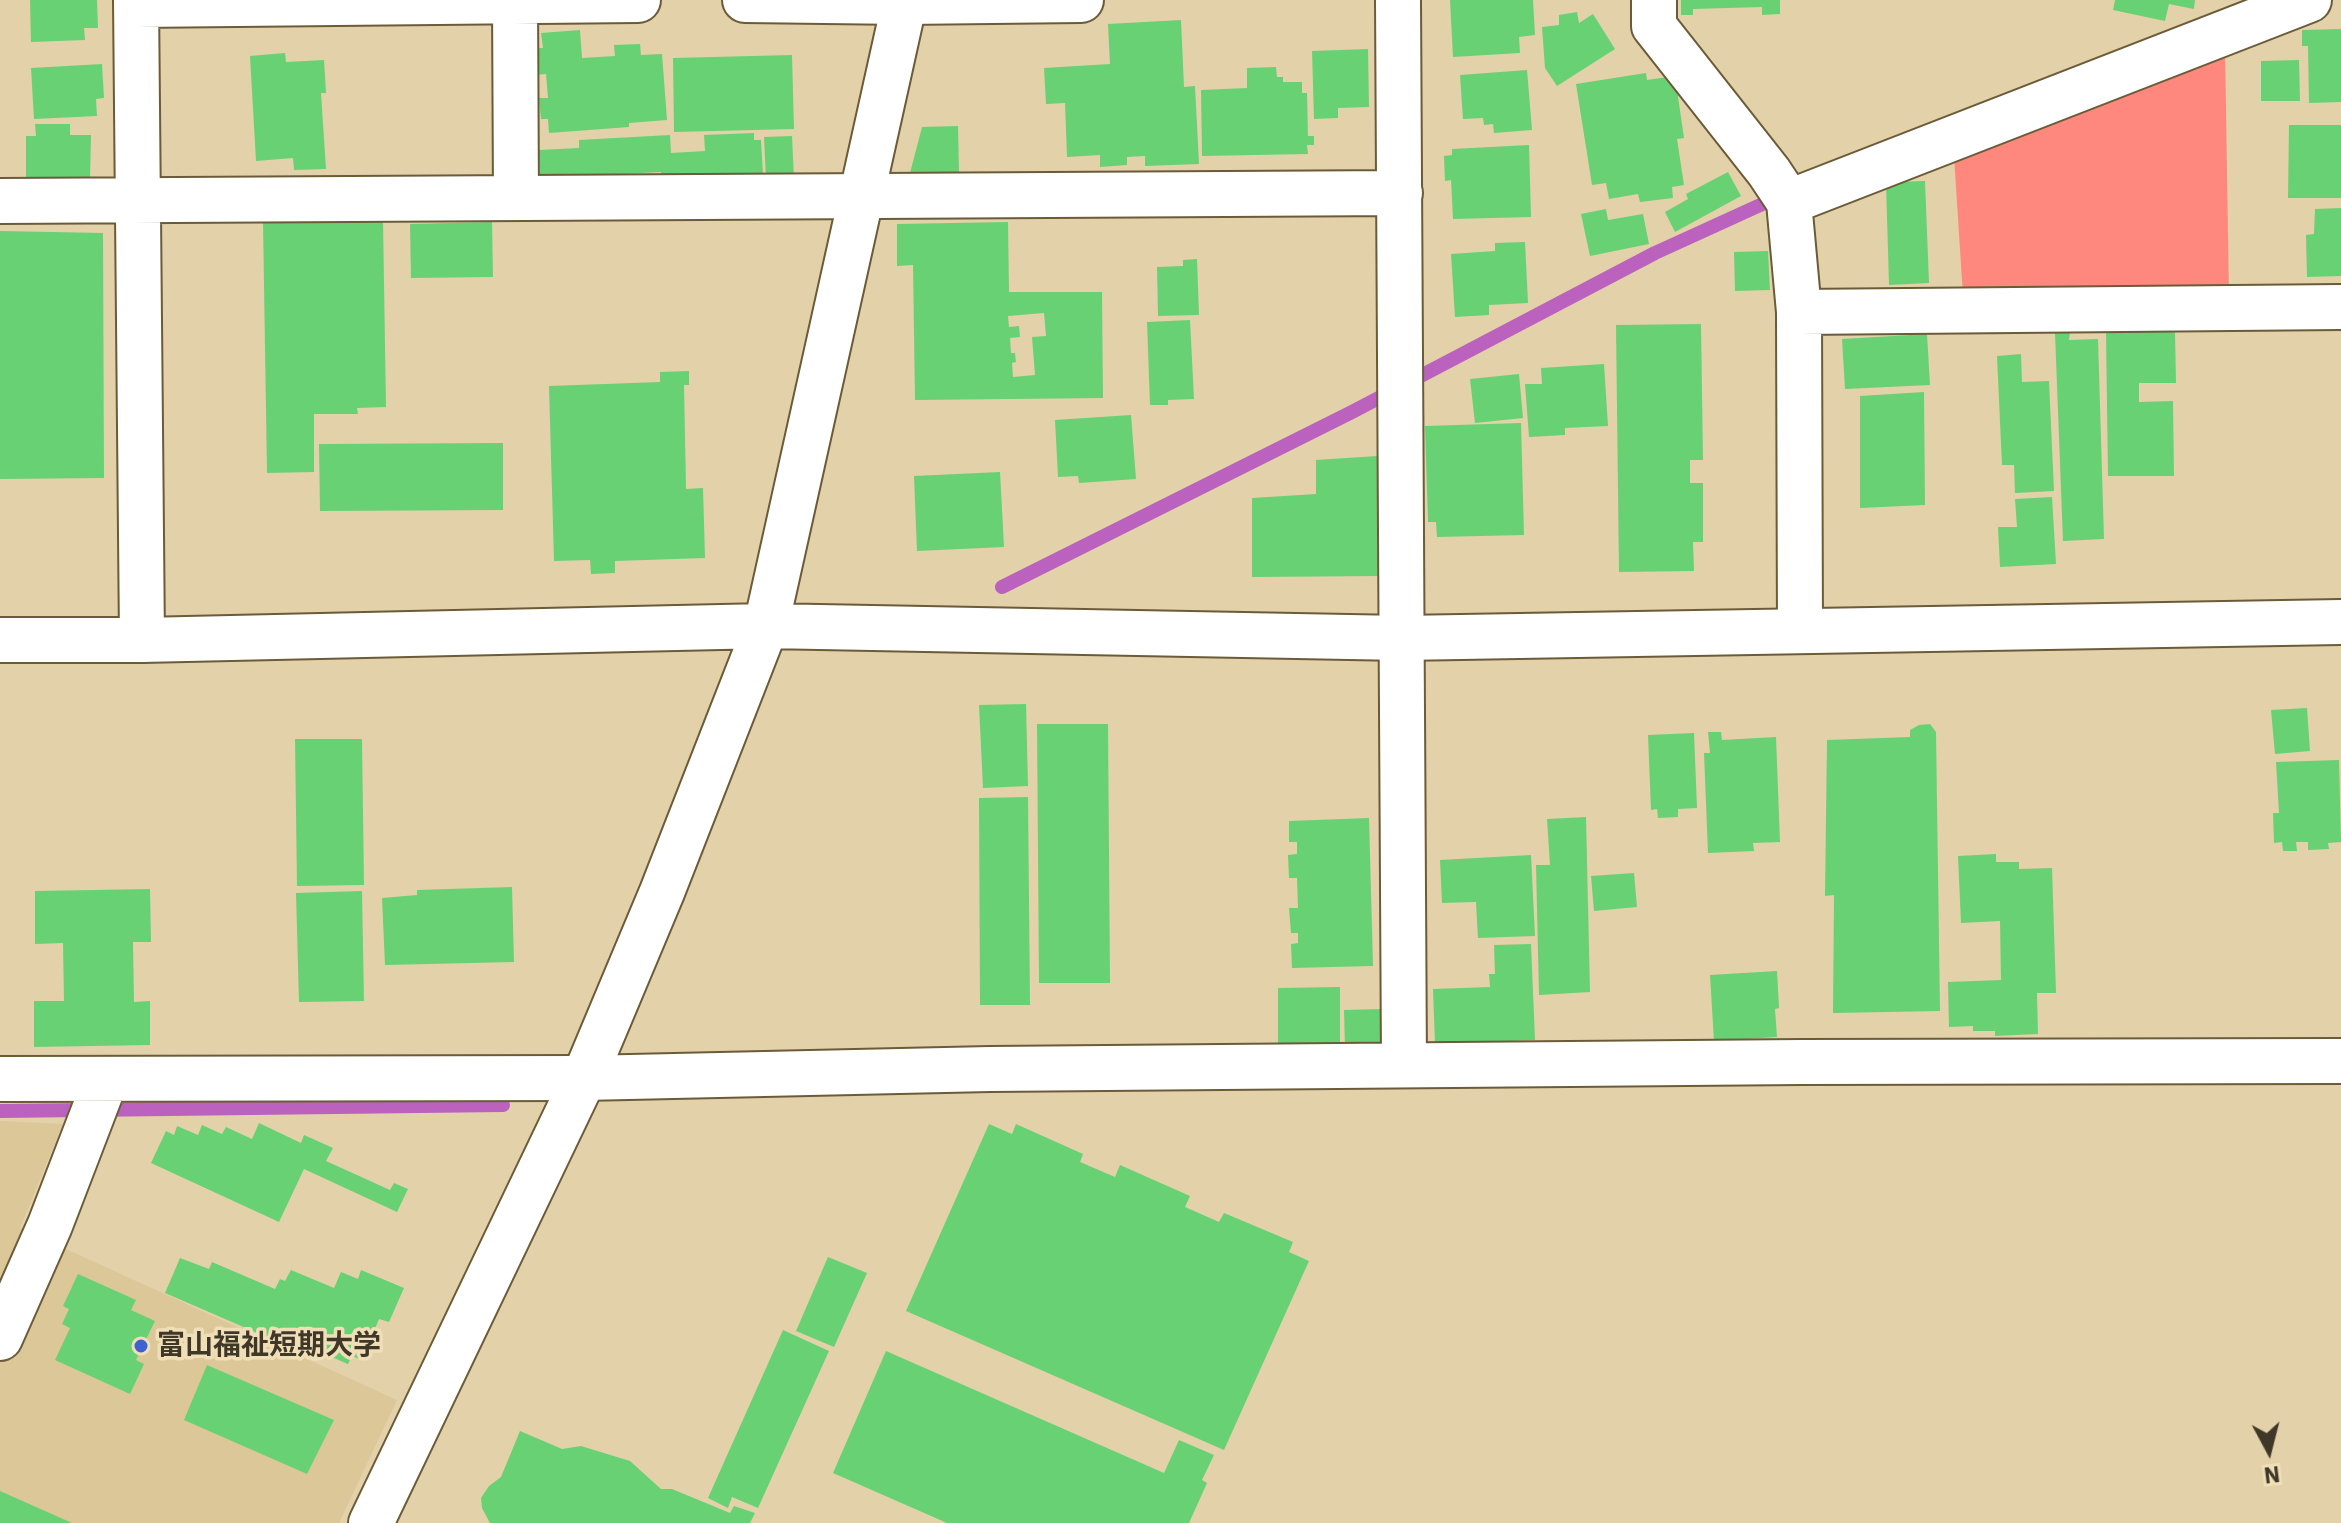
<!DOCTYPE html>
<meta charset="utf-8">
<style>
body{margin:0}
#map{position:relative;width:2341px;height:1523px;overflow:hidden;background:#e3d1aa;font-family:"IBM Plex Sans",sans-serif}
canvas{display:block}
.north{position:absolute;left:2229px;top:1411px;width:80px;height:80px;-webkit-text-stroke:6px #f0deb7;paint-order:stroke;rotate:173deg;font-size:22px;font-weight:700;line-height:32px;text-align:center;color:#3f3829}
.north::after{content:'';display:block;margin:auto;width:28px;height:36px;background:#3f3829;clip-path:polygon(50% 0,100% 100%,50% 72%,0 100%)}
</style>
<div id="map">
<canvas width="2341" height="1523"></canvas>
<div class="north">N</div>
</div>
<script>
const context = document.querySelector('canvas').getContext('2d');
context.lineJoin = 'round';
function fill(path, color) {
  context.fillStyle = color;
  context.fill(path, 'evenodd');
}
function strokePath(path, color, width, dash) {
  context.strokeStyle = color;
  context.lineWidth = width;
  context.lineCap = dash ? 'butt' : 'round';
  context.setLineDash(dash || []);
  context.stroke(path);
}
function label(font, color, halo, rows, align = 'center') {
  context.font = font + ' "IBM Plex Sans","Noto Sans JP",sans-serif';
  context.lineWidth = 7;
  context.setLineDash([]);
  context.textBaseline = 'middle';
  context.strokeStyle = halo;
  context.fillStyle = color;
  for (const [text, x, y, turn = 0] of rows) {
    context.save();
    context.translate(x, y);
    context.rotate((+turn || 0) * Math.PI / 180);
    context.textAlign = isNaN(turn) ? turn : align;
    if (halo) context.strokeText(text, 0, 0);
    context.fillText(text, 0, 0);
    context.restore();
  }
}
fill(new Path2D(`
 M0 1121 63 1124 20 1228 397 1400 339 1523H0Z`), '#dcc799');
fill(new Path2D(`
 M2225 47 2229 296H1963L1954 156Z`), '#fe887d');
strokePath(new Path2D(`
 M1002 587 1352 412 1655 253 1780 196
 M0 1111 503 1105`), '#ba62bd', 14);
fill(new Path2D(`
 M30 0H97L98 28H84L85 40 31 42Z
 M1450 0H1533L1535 35 1519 37 1520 53 1453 57Z
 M1681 0H1780V14L1762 15V7L1693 9V15H1681Z
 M2115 0H2195L2194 9 2169 4 2165 21 2113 10Z
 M1577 12 1579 23 1593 14 1615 49 1557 86 1545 68 1542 27 1559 25V15Z
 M1181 20 1184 87 1195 86 1199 164 1145 166V156L1127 157V165L1100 167V155L1067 157 1065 103 1046 104 1044 68 1110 64 1108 24Z
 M2341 29V102L2309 103 2308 46H2302V30Z
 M580 30 582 58 615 56 614 45 640 44 641 55 662 54 667 120 629 123V127L549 133 548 119H541L539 98H548L546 74 535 75 533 48H543L541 33Z
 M1368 49 1369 107 1338 108V118L1314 119 1312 51Z
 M285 53 286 62 324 60 326 93H321L326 169 294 170 293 158 256 161 250 56Z
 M792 55 794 129 674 132 673 58Z
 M2299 60 2300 101H2261V61Z
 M102 64 104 98 96 99 97 116 34 119 31 68Z
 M1276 67 1277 77H1283V82H1302V93H1307L1308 136H1314V145H1307L1308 154 1202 156 1201 90 1247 88V68Z
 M1527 70 1532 130 1494 133 1493 124 1484 125 1483 118 1463 119 1460 75Z
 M1646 73 1647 80 1675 76 1684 138 1677 139 1684 185 1672 187 1673 198 1640 202 1638 194 1609 199 1606 183 1592 185 1576 84Z
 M35 124H70V135H91L90 179H26V136H36Z
 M2289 125H2341V198H2288Z
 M958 126 959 172 910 173 922 127Z
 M754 133V140H761L763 175 661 180V172L540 178 539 150 579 148V140L670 135 671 153 705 151 704 135Z
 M792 136 794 179 766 180 764 137Z
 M1529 145 1531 217 1453 219 1451 180 1445 181 1444 156 1452 155V149Z
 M1728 172 1741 196 1675 232 1665 212 1688 199 1686 194Z
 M1925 181 1929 283 1889 285 1886 182Z
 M2341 208V276L2307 277 2306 235 2314 234 2315 209Z
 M1606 209 1608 220 1643 214 1649 244 1590 256 1581 214Z
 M383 220 386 407 357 408 358 414H314V472L267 473 263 222Z
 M492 222 493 277 411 278 410 224Z
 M1008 222 1009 292H1102L1103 398 915 400 913 265 897 266V224ZM1044 313 1046 336 1032 337 1035 375 1013 377 1012 363 1016 362 1015 353H1011L1010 338 1020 337 1019 326 1009 327 1008 316Z
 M0 231 103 233 104 478 0 479Z
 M1525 242 1528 303 1489 305V315L1455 317 1451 254 1495 251V243Z
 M1768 251 1770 290 1735 291 1734 252Z
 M1197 259 1199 315 1158 316 1157 267 1183 266V260Z
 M1190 320 1194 399 1168 400V405H1150L1147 322Z
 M1701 324 1703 460H1690V483H1703V542H1693L1694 571 1619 572 1616 325Z
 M2070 332 2069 340 2098 339 2104 539 2063 541 2055 333Z
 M2106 332H2175L2176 383H2139V402L2173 401 2174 476H2108Z
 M1927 334 1930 385 1845 389 1842 339Z
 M2021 354 2022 382 2049 381 2054 491 2015 493 2014 465H2002L1997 356Z
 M1604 364 1608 426 1565 428V435L1529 437 1525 384H1542L1541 368Z
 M689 371V385H684L686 489 703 488 705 558 615 561V573L591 574 590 560 554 561 549 386 660 382V372Z
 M1519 374 1523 418 1475 423 1470 379Z
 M1924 392 1925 505 1860 508V396Z
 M1131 415 1136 479 1079 483 1078 476 1058 477 1055 420Z
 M1521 423 1524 535 1437 537 1436 522H1428L1425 426Z
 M503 443V510L320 511 319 444Z
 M1377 456 1382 576 1252 577V498L1316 494V460Z
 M1000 472 1004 547 917 551 914 476Z
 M2052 497 2056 564 2000 567 1998 527H2017L2015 499Z
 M1026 704 1028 786 983 788 979 705Z
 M2307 708 2310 751 2275 754 2271 710Z
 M1037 724H1108L1110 983H1039Z
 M1930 724 1936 732 1940 1011 1833 1013 1834 895 1825 896 1827 740 1910 737V730L1919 725Z
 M1708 732H1721L1722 740 1776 737 1780 842 1753 843 1754 851 1708 853 1704 753H1710Z
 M1694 733 1697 808 1678 809V817L1658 818 1657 809 1651 810 1648 735Z
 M295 739H362L364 885 297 886Z
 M2339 760 2341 842 2328 843 2329 849 2308 850V842H2296L2297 851H2283L2282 842 2274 843 2273 813H2279L2276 762Z
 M1028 797 1030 1005H980L979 798Z
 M1586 817 1590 992 1539 995 1536 865H1550L1547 819Z
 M1369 818 1373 966 1292 968 1291 944 1298 943V933H1291L1289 908H1298L1297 878H1289L1288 855 1297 854V842H1289V821Z
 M1996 854V862H2019V869L2052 868 2056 993H2037L2038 1034 1995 1036V1031H1973V1026L1949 1027 1948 982 2001 980 2000 921 1961 923 1958 856Z
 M1531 855 1535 936 1478 938 1476 902 1442 903 1440 860Z
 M1634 873 1637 907 1594 911 1591 876Z
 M512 887 514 962 385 965 382 898 417 895V890Z
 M150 889 151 942H133L134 1002 150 1001V1045L34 1047V1001H64L63 943 35 944V891Z
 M362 891 364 1001 299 1002 296 893Z
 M1531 944 1535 1040 1435 1044 1433 989 1490 987 1489 974H1495L1494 945Z
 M1777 971 1779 1008 1775 1009 1777 1037 1714 1041 1710 975Z
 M1340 987V1048L1278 1050V988Z
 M1382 1009V1048L1345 1049 1344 1010Z
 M259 1123 301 1143 304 1135 333 1148 326 1161 390 1190 394 1183 408 1189 397 1212 304 1169 279 1222 151 1163 166 1131 174 1135 177 1126 198 1135 202 1125 222 1134 226 1127 252 1139Z
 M989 1124 1012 1134 1016 1124 1083 1154 1080 1162 1115 1177 1120 1165 1190 1196 1185 1207 1219 1222 1224 1213 1293 1242 1289 1252 1309 1261 1224 1450 906 1311Z
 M828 1257 867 1273 834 1347 796 1331Z
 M180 1258 209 1269 212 1262 275 1289 280 1279 285 1281 291 1270 334 1288 341 1272 358 1279 361 1270 404 1288 389 1322 379 1319 362 1360 352 1356 348 1364 313 1349 311 1356 281 1343 283 1337 271 1331 269 1338 165 1293Z
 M78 1274 136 1300 131 1310 155 1321 136 1360 144 1364 130 1394 55 1360 70 1328 62 1324 69 1309 63 1306Z
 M783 1330 829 1351 758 1508 732 1497 728 1508 708 1498Z
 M886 1351 1164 1473 1179 1440 1214 1455 1202 1480 1207 1483 1189 1523H947L833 1473Z
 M207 1365 334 1420 307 1474 184 1420Z
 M520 1431 562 1449 581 1446 630 1461 661 1489H672L730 1513 734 1506 755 1513 750 1523H490L482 1508 481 1498 489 1486 501 1477Z
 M0 1491 72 1523H0Z`), '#68d174');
const minor = new Path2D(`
 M136 0 142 640
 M515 0 516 197
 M745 0 904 2 1081 0
 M1398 0 1404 1065
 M1654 0V26L1769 172 1789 202 1799 312 1800 631
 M136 5 638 0
 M0 201 1400 193
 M1789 202 2309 0
 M1799 312 2341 307
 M0 1079 584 1078 990 1069 1802 1062 2341 1061
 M0 1338 50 1225 106 1079`);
const tertiary = new Path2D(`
 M0 640H142L766 626 1402 638 2341 622
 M371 1523 584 1078 662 892 766 626 905 0`);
strokePath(minor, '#6b5b38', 48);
strokePath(tertiary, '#6b5b38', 48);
strokePath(minor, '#fff', 44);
strokePath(tertiary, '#fff', 44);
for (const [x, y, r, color] of [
 [141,1346,8,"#3c62d3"]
]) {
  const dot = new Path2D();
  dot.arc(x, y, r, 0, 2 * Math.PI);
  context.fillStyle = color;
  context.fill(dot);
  strokePath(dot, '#f0deb7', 3);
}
label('bold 28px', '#3f3829', '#f0deb7', [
 ["富山福祉短期大学",157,1346]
], 'left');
</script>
